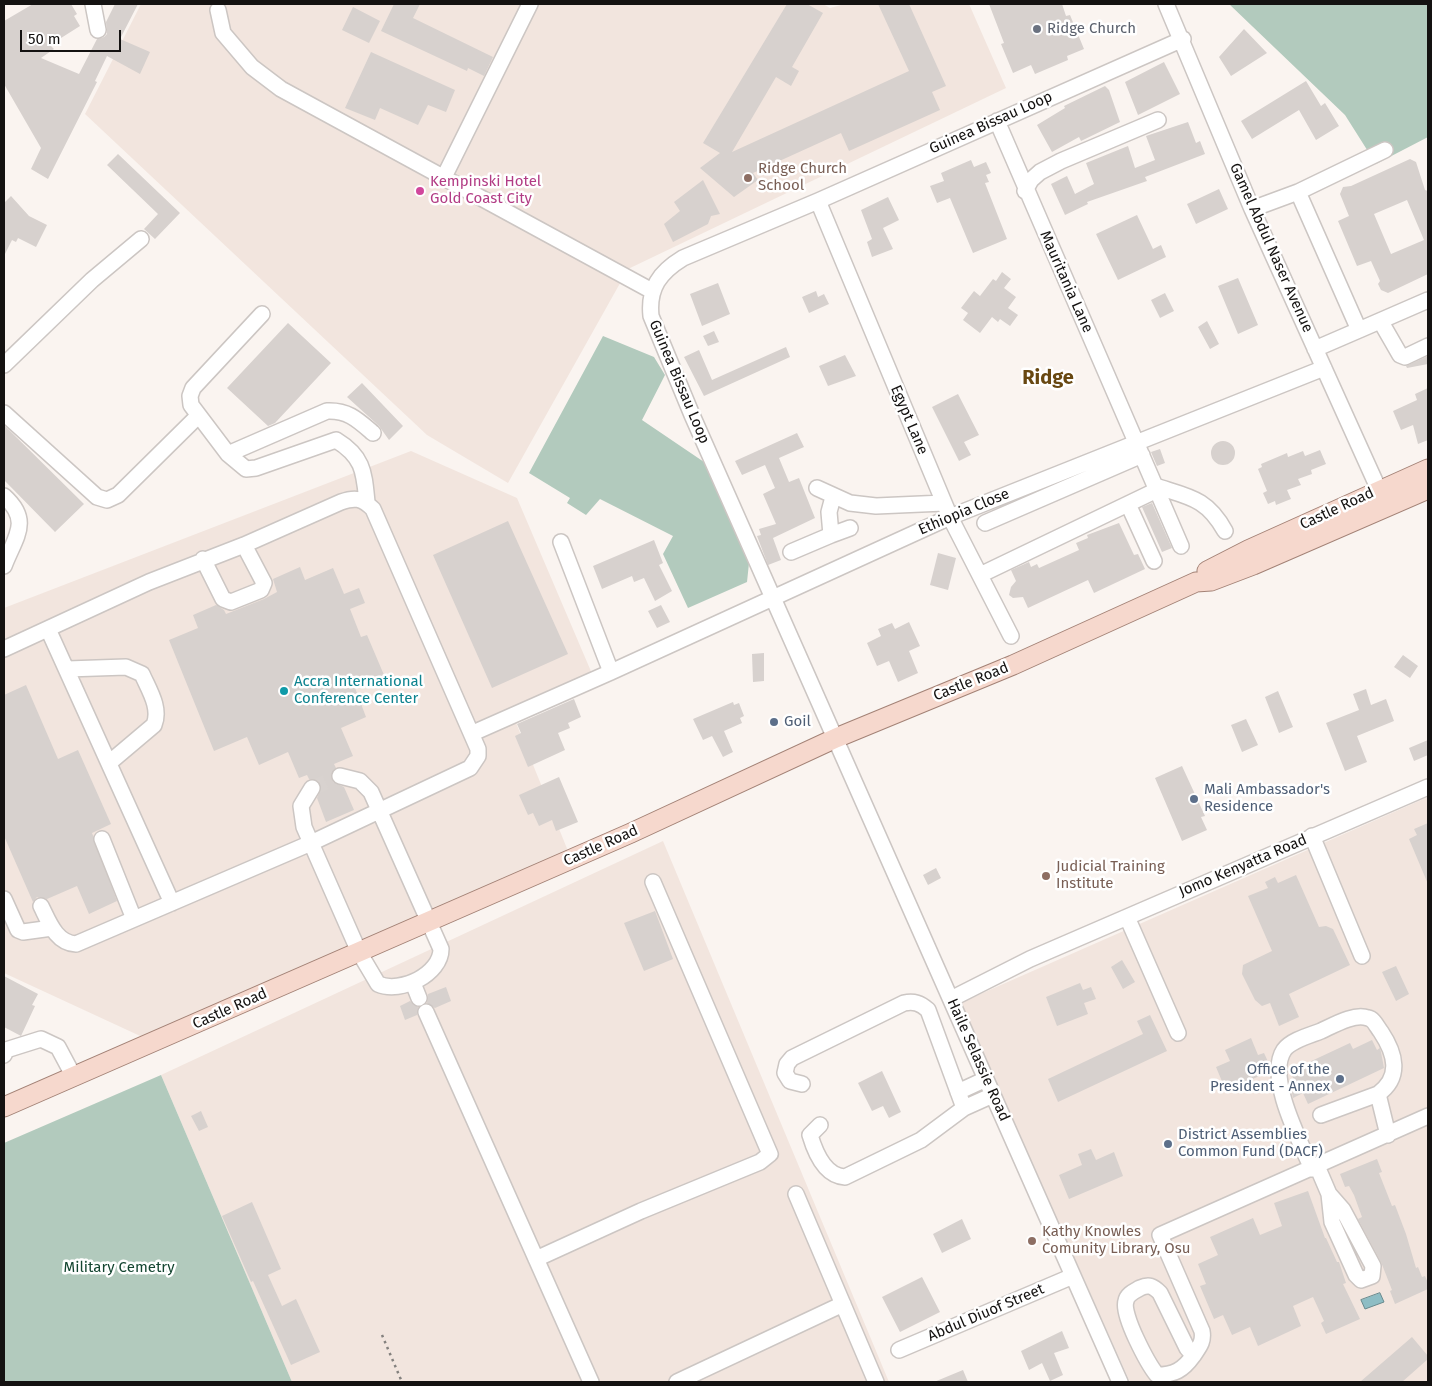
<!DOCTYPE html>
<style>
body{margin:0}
#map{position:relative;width:1432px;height:1386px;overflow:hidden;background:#faf4f0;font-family:"Fira Sans",sans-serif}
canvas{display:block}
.frame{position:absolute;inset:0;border:5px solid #141211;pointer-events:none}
.scale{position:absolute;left:20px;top:30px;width:101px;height:22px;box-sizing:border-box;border:2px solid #141211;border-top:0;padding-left:6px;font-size:15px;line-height:18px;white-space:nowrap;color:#141211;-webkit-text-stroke:4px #fff;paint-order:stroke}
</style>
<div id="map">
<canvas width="1432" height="1386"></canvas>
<div class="frame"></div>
<div class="scale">50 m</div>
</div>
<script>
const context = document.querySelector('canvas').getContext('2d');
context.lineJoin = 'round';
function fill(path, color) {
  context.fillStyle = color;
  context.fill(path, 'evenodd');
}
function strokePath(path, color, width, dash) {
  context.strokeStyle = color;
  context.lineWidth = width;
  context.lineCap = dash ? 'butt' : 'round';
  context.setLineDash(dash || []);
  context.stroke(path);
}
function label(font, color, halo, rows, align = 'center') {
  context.font = font + ' "Fira Sans",sans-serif';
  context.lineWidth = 5;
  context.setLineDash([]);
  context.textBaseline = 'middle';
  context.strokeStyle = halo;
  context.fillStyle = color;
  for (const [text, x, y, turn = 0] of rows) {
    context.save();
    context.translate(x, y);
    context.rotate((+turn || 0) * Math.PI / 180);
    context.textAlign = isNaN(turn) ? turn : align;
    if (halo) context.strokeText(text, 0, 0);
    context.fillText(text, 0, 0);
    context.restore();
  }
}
fill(new Path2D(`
 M141 4H823L830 8 845 4H969L1006 88 628 269 508 483 427 435 85 114Z
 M411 451 517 498 593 676 510 708 568 851 151 1041 4 973V608Z
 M1428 797V1382H1130L960 1003Z
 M663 841 889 1382H292L161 1075Z`), '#f2e5de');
fill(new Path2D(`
 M1229 4H1428V137L1376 164 1345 115Z
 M603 336 654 357 665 375 642 420 704 462 749 563 747 582 688 608 663 554 673 536 600 499 586 515 567 503 570 498 529 473Z
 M161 1075 292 1382H4V1143Z`), '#b2cabd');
const water = new Path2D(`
 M1380 1293 1384 1302 1365 1309 1361 1300Z`);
fill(water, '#8ebdc4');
strokePath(water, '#698a8e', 1);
fill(new Path2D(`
 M33 4H71L77 14 74 16 80 26 50 45 54 49 41 58 79 74 97 39 104 37 107 34 106 22 115 4H138L120 39 150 52 140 74 107 56 95 81 97 82 48 179 31 169 41 148 4 84V21Z
 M394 4H420L413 18 493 57 484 76 468 68 467 71 381 31Z
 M787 4H807L823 13 792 67 799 71 791 86 776 77 732 152 909 71 878 4H909L946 86 932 92 940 110 849 151 841 133 753 173 758 180 734 197 700 168 720 153 703 143Z
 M989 4H1062L1066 16 1070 15 1084 49 1067 56 1068 60 1035 74 1031 65 1013 73 1001 44 1004 43Z
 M353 7 380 21 369 43 342 30Z
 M1244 29 1267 53 1231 76 1219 57Z
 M371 52 455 90 446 112 428 105 418 125 380 108 375 120 345 108Z
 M1164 62 1180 94 1138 115 1125 82Z
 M1306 81 1321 106 1325 103 1339 126 1316 140 1299 110 1252 139 1241 121Z
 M1105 86 1109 90 1120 122 1081 141 1079 137 1052 152 1037 125 1065 108 1064 106Z
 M1188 122 1196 143 1200 141 1205 154 1145 177 1147 181 1087 202 1088 204 1065 215 1051 184 1067 176 1075 194 1094 184 1086 163 1128 146 1135 168 1155 160 1146 136Z
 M118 154 180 213 155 239 144 229 158 214 107 165Z
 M1410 159 1416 162 1425 190 1428 191V274L1388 293 1381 290 1378 284 1380 281 1371 261 1357 266 1338 221 1349 216 1340 194 1343 187 1351 186ZM1407 200 1424 240 1391 254 1374 214Z
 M971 160 974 167 986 162 991 173 986 175 989 182 985 183 1007 239 973 253 950 198 937 203 930 186 944 181 941 173Z
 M703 180 720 214 711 216 708 224 673 242 664 224 680 211 674 202Z
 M1219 189 1228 209 1196 224 1187 204Z
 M11 196 29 216 47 225 36 247 18 238 16 242 12 240 4 256V203Z
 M888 197 899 220 883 228 893 249 872 257 867 242 872 239 861 210Z
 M1137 215 1153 249 1161 245 1166 257 1118 280 1096 234Z
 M1002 272 1011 279 1004 288 1016 297 1008 308 1018 315 1010 326 1000 319 998 322 992 317 980 333 963 320 968 313 961 308 974 291 980 296 993 279 996 281Z
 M1238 278 1258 325 1238 334 1218 286Z
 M718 283 730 314 702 326 690 294Z
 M816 291 818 297 824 294 829 304 809 313 802 297Z
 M1165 293 1174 311 1160 318 1151 300Z
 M1207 321 1219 344 1210 349 1198 327Z
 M288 323 331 363 275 423 268 426 227 388Z
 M714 331 719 342 708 346 703 336Z
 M786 347 790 357 704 396 684 357 699 350 712 380Z
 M845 355 856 376 828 386 819 366Z
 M1428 356V364L1407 368 1406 366Z
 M362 383 403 426 389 440 379 426 347 397Z
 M1428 388V440L1418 444 1413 425 1401 430 1393 411 1417 400 1415 394Z
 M958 394 979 435 964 442 971 455 959 461 932 407Z
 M4 425 84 504 55 532 4 480Z
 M797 433 804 447 779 458 789 482 799 478 815 518 773 538 781 560 768 565 757 536 761 535 759 529 776 524 763 494 775 488 765 465 742 475 735 461Z
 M1211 453a12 12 0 1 1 24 0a12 12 0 1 1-24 0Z
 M1160 449 1165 463 1157 466 1151 452Z
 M1320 450 1326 464 1311 470 1312 474 1298 479 1301 485 1287 490 1291 499 1276 505 1275 501 1268 504 1263 493 1267 491 1258 469 1262 467 1261 464 1287 453 1288 457 1303 451 1305 456Z
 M1152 503 1172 548 1162 552 1142 507Z
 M508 521 568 654 492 688 433 555Z
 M1119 523 1134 555 1138 554 1145 569 1094 593 1088 580 1028 608 1023 597 1013 598 1009 595 1011 587 1016 581 1011 570 1029 562 1031 567 1037 564 1039 568 1079 550 1076 543 1088 538 1087 535Z
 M654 540 663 563 659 565 672 591 655 601 644 578 634 582 632 576 602 589 593 566Z
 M938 553 956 558 948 590 930 585Z
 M300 567 305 580 333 568 344 594 359 588 365 603 350 609 361 637 367 635 384 675 355 688 366 717 341 728 353 756 334 764 336 768 331 774 333 782 344 787 354 810 326 822 317 798 321 789 320 783 316 780 309 779 307 775 299 778 288 752 259 765 247 737 214 751 169 640 198 628 193 615 216 605 224 610 226 614 264 599 277 592 273 579Z
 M661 605 670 622 657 628 648 611Z
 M909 622 920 646 909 651 918 673 898 682 889 661 877 666 867 643 881 636 878 629 892 623 895 629Z
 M764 653V681L753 682 752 654Z
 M1403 655 1418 666 1410 678 1394 667Z
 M26 685 58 759 78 750 111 824 92 833 117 901 89 914 77 886 47 899 37 897 33 902 4 836V695Z
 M1366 689 1371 705 1386 699 1394 721 1357 736 1367 762 1345 771 1326 723 1359 710 1353 694Z
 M1278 691 1293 727 1279 733 1265 697Z
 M574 699 581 717 568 723 570 728 558 733 565 750 528 767 515 736 521 733 517 724Z
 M733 702 734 705 739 703 744 716 740 718 742 723 724 731 733 752 723 757 712 736 703 740 693 719Z
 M1246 719 1258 745 1242 752 1231 725Z
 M1428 740V755L1414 761 1409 748Z
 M1182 766 1205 816 1201 817 1207 830 1182 841 1155 778Z
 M559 777 578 822 556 831 552 820 539 826 533 813 528 815 519 795Z
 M1428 823V884L1409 839 1417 835 1414 829Z
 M936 868 941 878 928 885 923 875Z
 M1296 875 1319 927 1326 926 1333 929 1350 965 1289 994 1299 1017 1279 1026 1270 1003 1262 1006 1255 1000 1242 974 1243 965 1272 951 1248 896 1268 888 1265 882 1275 877 1278 883Z
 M655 911 673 959 644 971 624 923Z
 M1122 960 1135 982 1123 989 1111 967Z
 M1396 966 1409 994 1396 1001 1382 972Z
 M4 976 38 994 32 1005 35 1006 21 1036 4 1027Z
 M1080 983 1083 990 1091 987 1096 999 1084 1003 1088 1014 1057 1026 1046 997Z
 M446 987 451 1001 435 1008 427 1003 428 994Z
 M410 1001 418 1007 417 1015 405 1020 400 1006Z
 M1150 1015 1167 1051 1058 1102 1048 1079 1143 1034 1137 1021Z
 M1251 1038 1258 1055 1264 1053 1270 1066 1264 1068 1266 1073 1226 1091 1216 1067 1230 1061 1225 1050Z
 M1372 1040 1377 1050 1380 1048 1381 1052 1384 1068 1308 1104 1303 1093 1293 1098 1290 1082 1294 1080 1290 1071 1350 1043 1353 1049Z
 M882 1071 901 1112 889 1118 883 1106 872 1111 858 1083Z
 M201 1111 208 1127 199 1131 191 1116Z
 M1091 1149 1096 1160 1114 1152 1123 1176 1069 1199 1059 1175 1082 1165 1078 1154Z
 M1377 1159 1382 1172 1379 1173 1392 1206 1395 1205 1406 1234 1416 1268 1418 1267 1422 1277 1425 1276 1428 1283V1289L1395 1304 1390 1291 1392 1290 1381 1262 1358 1219 1362 1217 1354 1195 1349 1186 1345 1187 1340 1174Z
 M1308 1191 1325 1238H1326L1337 1262H1339L1346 1283 1343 1284 1360 1319 1326 1334 1321 1323 1324 1321 1313 1297 1293 1306 1301 1326 1258 1346 1250 1327 1232 1335 1223 1315 1214 1319 1200 1286 1206 1284 1198 1264 1218 1255 1210 1237 1253 1218 1260 1235 1282 1226 1274 1203Z
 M252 1202 281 1269 268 1275 282 1306 296 1299 320 1352 291 1365 253 1281 251 1282 222 1216Z
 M962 1219 971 1239 942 1253 933 1234Z
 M922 1277 940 1312 900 1332 882 1297Z
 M1062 1331 1069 1348 1054 1353 1063 1375 1050 1381 1042 1363 1029 1370 1021 1351Z
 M1412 1337 1428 1356V1359L1402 1382H1360Z
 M963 1370 968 1382H934Z`), '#d7d1ce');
strokePath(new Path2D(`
 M312 788 340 776`), '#d8d2cf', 15, [15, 8]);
const minor = new Path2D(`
 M93 4 98 30
 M1166 4 1252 209 1379 490
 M218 10 223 33 252 67 281 89 652 291
 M997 121 1181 546
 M444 177 530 4
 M1025 191 1031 180 1040 172 1061 161 1158 120
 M1298 192 1359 330 1315 349
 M818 201 950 517 1011 636
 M1252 209 1298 192 1385 150
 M262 314 193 388 190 396 191 405 228 454 246 469 256 468 336 440C364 457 364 473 367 502
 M1381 322 1400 355 1405 357 1428 346
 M1359 330 1428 300
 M4 365 92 280 141 239
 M4 413 97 497 107 500 118 495 198 416
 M228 454 327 411C348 410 358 420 373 433
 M1155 486C1189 497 1207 498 1225 531
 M817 488 850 503 876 506 944 503
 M4 496C32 521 15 537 4 566
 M1128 504 1154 561
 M985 523 1142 455
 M831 535 850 528
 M561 542 611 672
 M791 552 831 535 829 512 833 497
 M203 559 223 599 231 602 261 590 264 583 244 545
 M980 575 1157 490
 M48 629 172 903
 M4 649 149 582 244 545 341 502C355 497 362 498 373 509L478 749V756L470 768 311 843 76 944C56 943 49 922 41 906
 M67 669 126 667 142 674C149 690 161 708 154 725L109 763
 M473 733 611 672 950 517 1324 368
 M312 788 301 806 304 827 359 952 378 984C401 994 441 974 441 949L371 792 360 781 340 776
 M1312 836 1362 956
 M102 839 134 919
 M4 899 18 930 23 932 52 928
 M1127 917 1178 1033
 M413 983 419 998
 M951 999 1030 959 1428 787
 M426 1012 591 1382
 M4 1055 6 1050 41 1039 58 1047 74 1077
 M802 1084 790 1081 785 1073 787 1064 792 1058 904 1003C914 1001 920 1003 928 1010L964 1108
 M958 1092 986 1079
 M1321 1115 1378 1094
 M820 1125 810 1135C815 1152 825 1176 845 1177L921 1140 964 1108 993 1095
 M1317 1166 1329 1194 1343 1210 1373 1266 1372 1276 1361 1280 1356 1275 1332 1222 1329 1194
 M1312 1169C1300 1141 1266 1077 1284 1050 1291 1040 1311 1035 1321 1031 1334 1025 1354 1013 1368 1018 1374 1019 1377 1027 1381 1032 1395 1053 1402 1077 1378 1094L1388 1135
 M796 1194 876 1382
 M536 1259 641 1211 760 1162 770 1154 653 882
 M899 1350 1073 1276
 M1193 1355 1187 1348 1160 1293C1153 1286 1149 1284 1140 1288 1135 1291 1127 1294 1126 1301 1121 1314 1148 1364 1157 1375 1174 1375 1183 1370 1193 1356 1199 1347 1204 1342 1202 1331L1160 1235 1428 1116
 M677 1382 843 1304
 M1120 1382 692 415 651 316C648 288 660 272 683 258L818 201 1183 39`);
const major = new Path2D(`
 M1207 571 1248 550 1428 469
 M4 1107 631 833 836 738 1013 665 1196 582 1211 581 1253 565 1428 489`);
strokePath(minor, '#ccc6c3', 18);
strokePath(major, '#a38276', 21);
strokePath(new Path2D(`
 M382 1335 402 1382`), '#84817e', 2.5, [2.5, 4]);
strokePath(minor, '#fff', 15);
strokePath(major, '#f6d8cd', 19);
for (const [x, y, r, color] of [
 [1037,29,5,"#6b7280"],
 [748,178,5,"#8d6e63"],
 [420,191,5,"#d1479c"],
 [284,691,5,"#0f9aa8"],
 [774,722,5,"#5c6f8a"],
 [1194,799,5,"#5c6f8a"],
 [1046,876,5,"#8d6e63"],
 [1340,1079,5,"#5c6f8a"],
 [1168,1144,5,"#5c6f8a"],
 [1032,1241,5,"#8d6e63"]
]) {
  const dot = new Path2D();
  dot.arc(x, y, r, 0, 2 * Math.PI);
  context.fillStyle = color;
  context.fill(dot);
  strokePath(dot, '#fff', 2);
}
label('15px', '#5b616d', '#fff', [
 ["Ridge Church",1047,29]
], 'left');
label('15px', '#141211', '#fff', [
 ["Guinea Bissau Loop",991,123,-24],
 ["Gamel Abdul Naser Avenue",1271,248,66],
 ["Mauritania Lane",1066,282,66],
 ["Guinea Bissau Loop",679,382,67],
 ["Egypt Lane",909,420,67],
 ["Castle Road",1337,509,-25],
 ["Ethiopia Close",964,512,-23],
 ["Castle Road",971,682,-22],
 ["Castle Road",601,846,-24],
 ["Jomo Kenyatta Road",1243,866,-23],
 ["Castle Road",230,1009,-24],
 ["Haile Selassie Road",978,1060,66],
 ["Abdul Diuof Street",986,1313,-23]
]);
label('15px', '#785e54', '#fff', [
 ["Ridge Church",758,169],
 ["School",758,186],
 ["Judicial Training",1056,867],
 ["Institute",1056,884],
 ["Kathy Knowles",1042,1232],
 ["Comunity Library, Osu",1042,1249]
], 'left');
label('15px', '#b23c85', '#fff', [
 ["Kempinski Hotel",430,182],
 ["Gold Coast City",430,199]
], 'left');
label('15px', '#0d838f', '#fff', [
 ["Accra International",294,682],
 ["Conference Center",294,699]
], 'left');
label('15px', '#4e5e75', '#fff', [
 ["Goil",784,722],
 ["Mali Ambassador's",1204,790],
 ["Residence",1204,807],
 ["Office of the",1330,1070,"right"],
 ["President - Annex",1330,1087,"right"],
 ["District Assemblies",1178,1135],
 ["Common Fund (DACF)",1178,1152]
], 'left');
label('15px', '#134530', '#fff', [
 ["Military Cemetry",119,1268]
]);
label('bold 20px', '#684812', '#fff', [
 ["Ridge",1048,378]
]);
</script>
